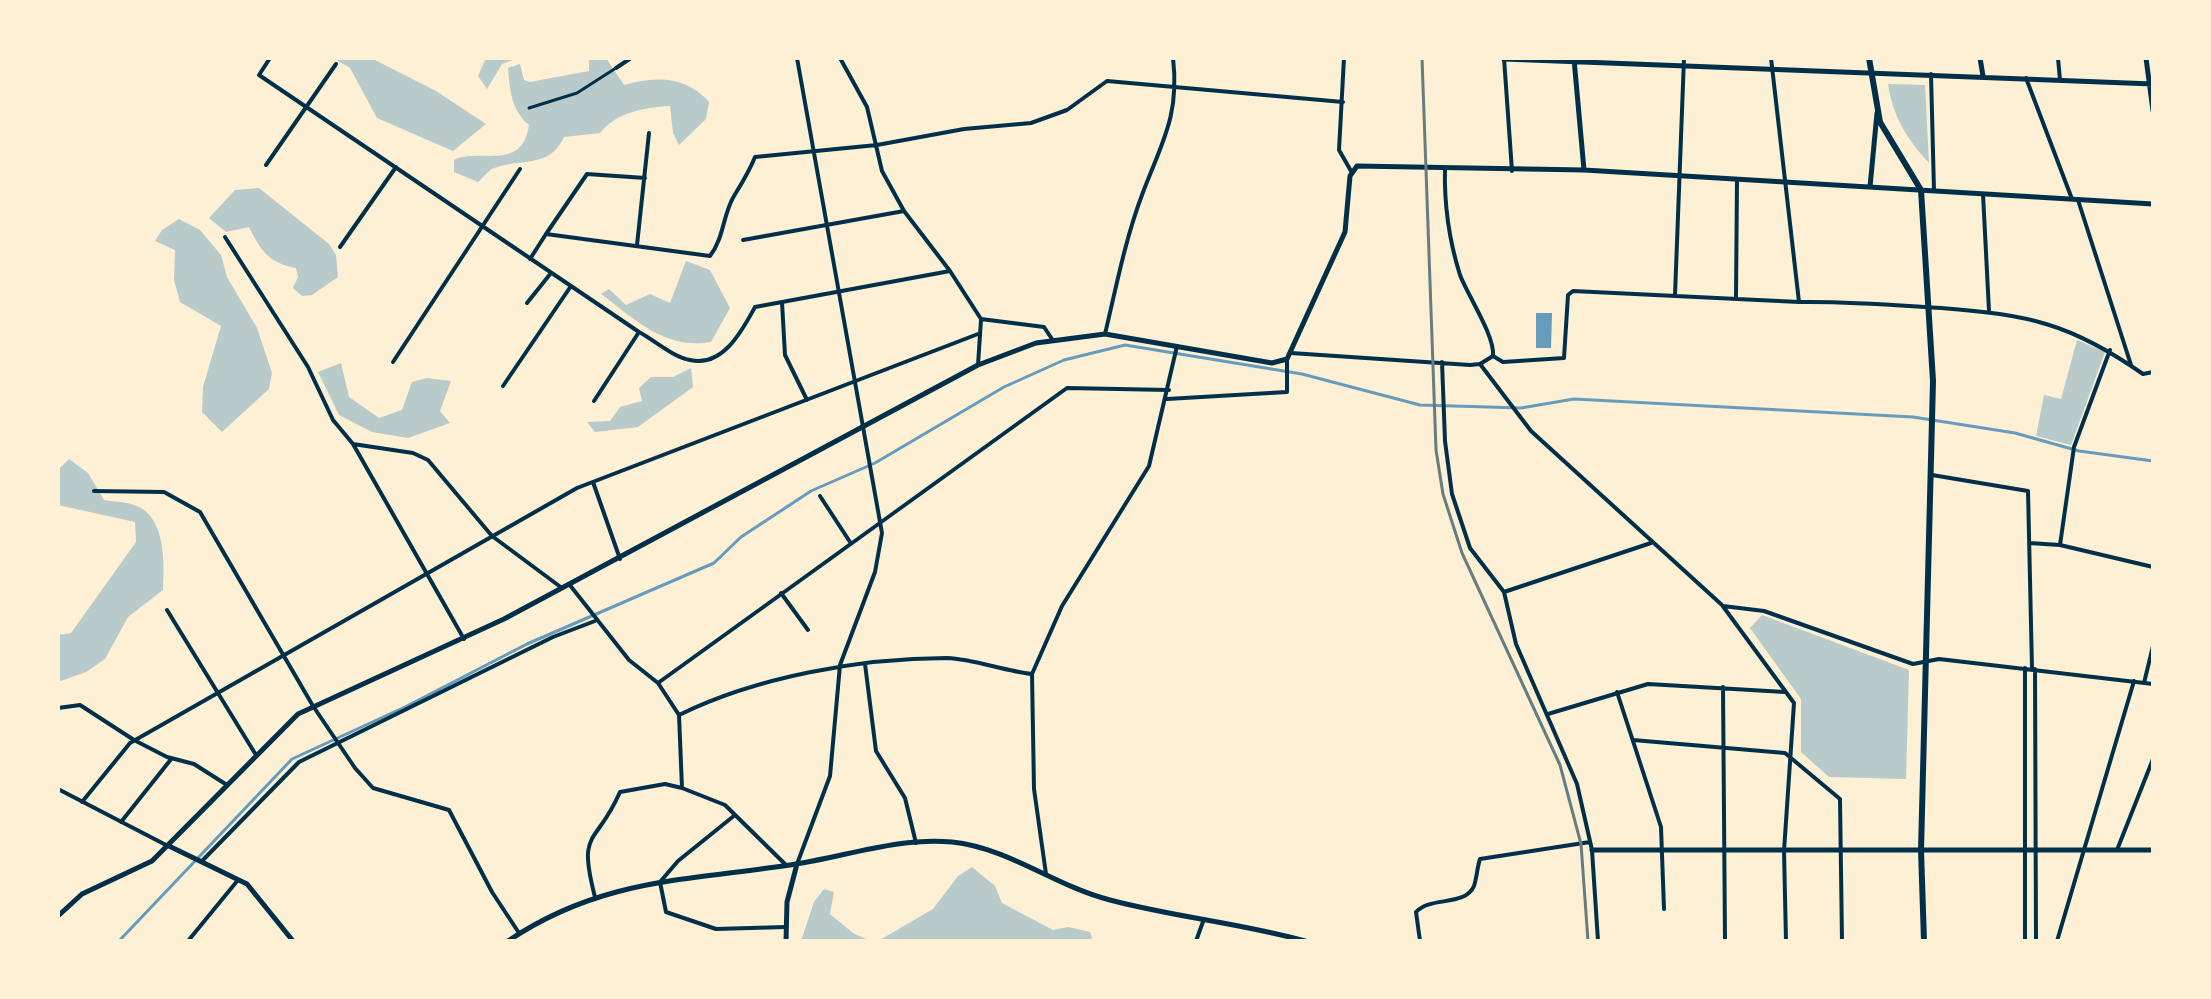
<!DOCTYPE html>
<style>
body{margin:0}
#map{position:relative;width:2211px;height:999px;overflow:hidden;background:#fdf0d5;font-family:Arial,sans-serif}
canvas{display:block}
.frame{position:absolute;inset:0;border:60px solid #fdf0d5;pointer-events:none}
</style>
<div id="map">
<canvas width="2211" height="999"></canvas>
<div class="frame"></div>
</div>
<script>
const context = document.querySelector('canvas').getContext('2d');
context.lineJoin = 'round';
function fill(path, color) {
  context.fillStyle = color;
  context.fill(path, 'evenodd');
}
function strokePath(path, color, width, dash) {
  context.strokeStyle = color;
  context.lineWidth = width;
  context.lineCap = dash ? 'butt' : 'round';
  context.setLineDash(dash || []);
  context.stroke(path);
}
fill(new Path2D(`
 M333 58H371L436 91 486 124 453 151 377 118 350 68Z
 M486 58H519L502 64 487 89 478 76Z
 M589 58H606L624 85C656 76 686 76 709 102L706 119 679 145 673 133 670 106C645 107 615 113 600 133L564 137C549 170 519 157 492 169 487 172 482 179 478 182L454 172V160C480 147 522 173 529 125 511 110 510 90 508 68L520 64 524 80 530 82 589 71Z
 M1888 84 1925 85 1929 163C1907 139 1893 117 1888 84Z
 M259 188 329 244 336 255 338 277 312 295 302 296 293 288 298 277 296 268C269 263 261 251 249 227L226 232 209 218 235 190Z
 M179 219 200 230 221 255 227 277 257 328 272 373 269 389 222 432 202 412 203 387 221 326 180 302 174 280 175 250 155 241 162 230Z
 M686 261 710 270 730 308 711 342C665 350 636 320 601 294L609 289 626 305 650 294 670 303Z
 M2077 340 2105 352 2071 445 2036 436 2044 395 2061 399Z
 M341 363 349 397 379 418 402 410 412 382 427 378 451 381 440 411 450 423 408 438 372 432 339 415 318 372Z
 M691 368 693 387 638 427 595 432 587 422 610 421 620 407 642 401 639 388 651 377H673Z
 M69 459 88 473 104 500C116 502 131 502 141 508 166 523 164 565 163 590L128 617 105 659 86 672 58 682V635L71 633 136 542 135 522 58 505V470Z
 M1762 615 1909 670 1906 779 1829 777 1801 752V699L1750 628Z
 M972 867 995 886 1002 903 1053 930 1068 927 1090 932 1093 941H878L933 909 958 876Z
 M824 889 834 892 830 914 853 933 870 941H801L814 902Z`), '#b9caca');
fill(new Path2D(`
 M1536 313H1552L1551 348H1536Z`), '#669bbc');
strokePath(new Path2D(`
 M119 941 292 759 405 707 527 644 714 563 741 537 811 491 875 463 1004 387 1064 360 1125 345 1302 374 1420 405 1521 408 1574 399 1913 417 2015 433 2079 451 2153 461`), '#669bbc', 3);
strokePath(new Path2D(`
 M529 108 577 93 616 68`), '#003049', 3);
strokePath(new Path2D(`
 M270 58 259 75 639 332C654 340 673 357 690 360 723 368 743 329 755 307L950 271
 M840 58 867 107 882 171 904 211 950 271 981 319 1044 327 1052 339
 M1344 58 1339 150 1351 171
 M1504 58 1512 171
 M1771 58 1799 302C1848 301 1894 305 1941 308 2029 315 2070 323 2143 374L2153 372
 M2058 58 2060 80
 M616 68 631 58
 M1931 74 1934 191
 M2026 78 2072 199
 M266 165 336 64
 M1983 194 1989 311
 M2078 200 2131 365
 M546 234 587 174 645 178
 M225 237 308 367 333 420 353 444 464 639
 M743 240 904 211
 M637 245 649 133
 M340 247 396 167
 M530 259 546 234 710 256C724 238 723 214 734 196 742 183 749 172 755 157L877 145 964 129 1031 123 1067 110 1107 81 1343 102
 M1675 295 1684 58
 M1736 297 1737 179
 M782 302 785 355 807 400
 M527 303 551 273
 M1105 334C1116 288 1125 240 1142 195 1161 144 1180 116 1173 58
 M1291 353 1470 365 1480 364 1493 356C1495 336 1468 296 1460 275 1449 240 1444 205 1445 168
 M1493 356 1503 362 1564 358 1568 295 1573 291 1799 302
 M393 362 520 169
 M1442 362 1445 441 1452 494 1470 548 1504 592 1516 644 1577 784 1592 850 1598 941
 M1480 364 1531 431 1722 605 1794 703 1784 851 1786 941
 M978 365 981 320
 M503 386 571 286
 M1167 399 1287 392V359
 M594 401 639 332
 M353 444 413 453 428 460 492 536 562 588
 M1932 475 2028 491 2032 668
 M593 482 620 559
 M94 491 164 492 200 512 313 706 355 768 373 788 449 810 492 892 519 933
 M820 496 850 542
 M2029 543 2060 545 2153 567
 M2060 545 2074 447 2110 350
 M569 584 629 660 658 683 679 715 682 788 725 805 786 865
 M1504 592 1651 543
 M781 593 808 630
 M1723 606 1764 611 1913 664 1939 659 2153 684
 M167 610 256 755
 M865 664 876 751 905 798 916 843
 M2025 668V941
 M2035 669 2036 941
 M658 683 1067 388 1169 390
 M2144 683 2153 646
 M1723 687 1725 941
 M1617 692 1661 827 1664 909
 M58 708 80 705 134 740 167 757 194 764 227 785
 M1548 714 1648 684 1785 692
 M679 715C756 677 861 658 947 658 974 659 1004 671 1032 674
 M1633 740 1785 753 1840 799 1842 941
 M58 789 166 845
 M82 802 130 743 577 488 978 334
 M735 815 678 861 660 882 666 912 716 929 786 927
 M121 822 172 758
 M2117 850 2153 759
 M201 862 299 762 553 637 595 621
 M797 864 830 776 840 665 875 572 882 533 797 58
 M1046 874 1034 789 1032 674 1062 606 1149 466 1177 346
 M595 897C577 828 596 847 620 792L665 784 682 788
 M188 941 238 880
 M1196 941 1204 919
 M1420 941 1416 912C1430 896 1465 907 1474 886 1477 877 1477 868 1480 859L1590 842
 M2057 941 2134 681`), '#003049', 4);
strokePath(new Path2D(`
 M1980 58 1983 76
 M2146 58 2153 111
 M1504 59 2153 84
 M1574 59 1584 170
 M1870 187 1877 113
 M169 846 247 884 293 941
 M1592 850H2153
 M58 916 82 894 152 861 298 714 504 619 978 365 1036 343 1105 334 1272 363 1287 359 1345 232 1350 176 1357 166 1584 170 2153 204
 M508 941C603 877 689 881 796 864 847 856 900 837 952 842 1009 848 1055 886 1110 900 1174 917 1240 923 1305 941
 M786 941 787 902 797 864`), '#003049', 5);
strokePath(new Path2D(`
 M1869 58 1880 122 1921 190 1933 381 1921 850 1924 941`), '#003049', 6);
strokePath(new Path2D(`
 M1422 58 1436 450 1443 494 1462 553 1560 765 1581 844 1588 941`), '#657d81', 3);
</script>
